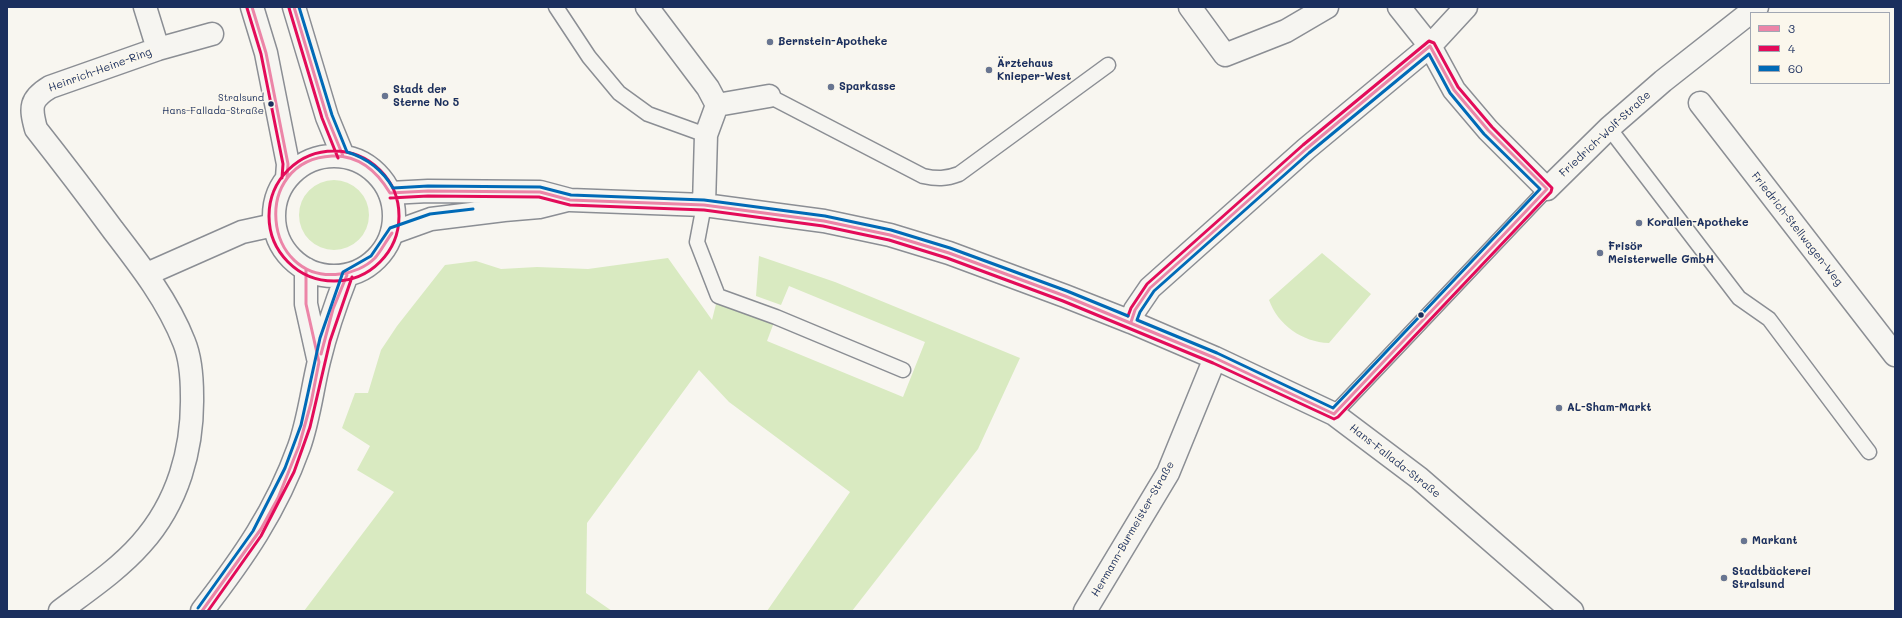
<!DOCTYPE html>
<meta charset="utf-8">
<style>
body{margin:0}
#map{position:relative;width:1902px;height:618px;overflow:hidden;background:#f8f6f0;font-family:Mali,sans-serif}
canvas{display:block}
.frame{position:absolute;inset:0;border:8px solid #1b2f5e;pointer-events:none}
.legend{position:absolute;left:1750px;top:12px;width:140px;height:72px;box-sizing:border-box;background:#fbf7ec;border:1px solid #a1a7b3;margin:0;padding:5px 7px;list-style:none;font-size:12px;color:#1b2f5e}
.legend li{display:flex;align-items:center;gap:8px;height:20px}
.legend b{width:20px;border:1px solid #a1a7b3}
</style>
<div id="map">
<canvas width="1902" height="618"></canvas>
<div class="frame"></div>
<ul class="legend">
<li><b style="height:5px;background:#ec85a8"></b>3</li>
<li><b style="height:5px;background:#e30b59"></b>4</li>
<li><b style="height:5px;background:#006ab7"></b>60</li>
</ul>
</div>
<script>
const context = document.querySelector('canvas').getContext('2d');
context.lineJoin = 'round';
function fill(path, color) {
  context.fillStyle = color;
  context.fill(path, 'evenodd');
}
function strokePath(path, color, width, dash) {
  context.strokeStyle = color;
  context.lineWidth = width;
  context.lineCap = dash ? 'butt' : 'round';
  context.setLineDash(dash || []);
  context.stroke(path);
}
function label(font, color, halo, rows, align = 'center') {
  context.font = font + ' Mali,sans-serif';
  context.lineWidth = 3;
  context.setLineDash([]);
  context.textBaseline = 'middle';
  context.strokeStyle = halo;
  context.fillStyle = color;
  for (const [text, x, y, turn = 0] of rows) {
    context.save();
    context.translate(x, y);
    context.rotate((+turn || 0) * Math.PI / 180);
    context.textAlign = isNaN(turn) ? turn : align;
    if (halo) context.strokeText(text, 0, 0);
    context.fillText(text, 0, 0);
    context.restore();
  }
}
fill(new Path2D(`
 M299 215a35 35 0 1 1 70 0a35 35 0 1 1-70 0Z
 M1322 253 1371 294 1329 343C1302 342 1278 325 1269 300Z
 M759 256 835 282 1020 358 978 449 852 611H767L850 492 729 402 699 370 587 523 586 593 612 611H304L394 492 357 470 370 446 342 428 355 393H368L381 350 397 326 445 265 476 261 501 269 537 267 588 269 668 258 712 320 718 296 776 317 767 341 903 397 925 342 789 286 781 305 756 296Z`), '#d9eac1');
const lane = new Path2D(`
 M556 7 589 57 619 93 648 114 706 135
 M769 96 923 176C937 179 946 179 959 174L1108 65
 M1609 128 1739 298 1769 319 1869 452
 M704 205 697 242 718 296 776 317 903 370
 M1334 414 1547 189`);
const street = new Path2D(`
 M145 7 158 49
 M647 7 708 88 717 105 769 96
 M1190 7 1225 55 1286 31 1327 7
 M1399 7 1430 46 1454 90 1488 130 1547 189 1609 128 1663 81 1757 7
 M1700 103 1895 355
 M390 193 428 191 540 192 570 200 704 205 824 221 890 235 949 253 1065 296 1131 322 1215 358 1334 414 1419 478 1572 611
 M704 205 706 135 717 105
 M392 233 431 219 504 210 539 207 567 200
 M147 274 242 232 274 225
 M1131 322 1135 310 1150 288 1306 149 1430 46 1466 7
 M60 611C88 590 118 570 141 544 178 503 193 449 192 396 192 378 191 359 184 342 168 301 140 265 113 230 88 196 62 162 36 129 30 107 30 99 50 87L158 49 212 34
 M1085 611 1168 473 1215 358`);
const secondary = new Path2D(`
 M252 7 266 53 288 164 287 178
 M294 7 327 117 343 156
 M274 216a60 60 0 1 1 120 0a60 60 0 1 1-120 0Z
 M306 269V304L318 358
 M202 611C243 558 276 511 299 447 309 419 312 390 319 361 326 332 336 303 347 275`);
strokePath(lane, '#8b8e94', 17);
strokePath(street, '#8b8e94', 25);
strokePath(secondary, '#8b8e94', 25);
strokePath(lane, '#f6f5f1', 14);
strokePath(street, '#f6f5f1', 22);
strokePath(secondary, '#f6f5f1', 22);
strokePath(new Path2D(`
 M252 7 266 53 288 164 287 178
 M294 7 327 117 343 156
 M1430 46 1454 90 1488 130 1547 189
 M390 193 428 191 540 192 570 200 704 205 824 221 890 235 949 253 1065 296 1215 358 1334 414
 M390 193C377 171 359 155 332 156 250 160 262 284 340 274 352 273 366 267 375 258 381 251 386 241 392 233
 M1131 322 1135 310 1150 288 1306 149 1430 46
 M321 354 333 309 347 275
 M1334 414 1547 189
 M202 611 261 529 278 498 299 446 311 403 319 362 306 304V269`), '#ec85a8', 3);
strokePath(new Path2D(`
 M247 8 261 54 283 164 282 178
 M289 8 322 118 338 158
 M269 216a65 65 0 1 1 130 0a65 65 0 1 1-130 0Z
 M390 198 428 196 539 197 570 205 704 210 823 226 889 240 947 258 1063 301 1213 363 1334 419 1338 417 1551 192 1552 188 1492 127 1458 87 1434 43 1429 41 1303 145 1147 284 1131 308 1128 316
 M208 611 261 536 294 472 310 427 330 341 352 277`), '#e30b59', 3);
strokePath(new Path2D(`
 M299 7 332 115 347 152C367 158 382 169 393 188L428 186 540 187 571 195 704 200 825 216 891 230 950 248 1067 291 1128 316
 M1429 54 1450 93 1484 134 1540 189 1333 408 1217 353 1137 320 1140 312 1154 291 1309 153Z
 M198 608 253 531 285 468 301 425 320 338 343 272 371 256 390 228 430 214 473 209`), '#006ab7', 3);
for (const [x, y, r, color] of [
 [770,42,4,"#687591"],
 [989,70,4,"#687591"],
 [831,87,4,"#687591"],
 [385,96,4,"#687591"],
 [271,104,3.5,"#1b2f5e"],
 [1639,223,4,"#687591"],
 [1600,253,4,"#687591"],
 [1421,315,3.5,"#1b2f5e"],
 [1559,408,4,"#687591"],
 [1744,541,4,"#687591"],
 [1724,578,4,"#687591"]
]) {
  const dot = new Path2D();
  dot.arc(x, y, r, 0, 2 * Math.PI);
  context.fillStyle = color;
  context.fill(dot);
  strokePath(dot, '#fbf7ec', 1.5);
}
label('10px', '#1b2f5e', '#fbf7ec', [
 ["Stralsund",264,98],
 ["Hans-Fallada-Straße",264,111]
], 'right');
label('bold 11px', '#1b2f5e', '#fbf7ec', [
 ["Bernstein-Apotheke",778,42],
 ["Ärztehaus",997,64],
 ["Knieper-West",997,77],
 ["Sparkasse",839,87],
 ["Stadt der",393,90],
 ["Sterne No 5",393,103],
 ["Korallen-Apotheke",1647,223],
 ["Frisör",1608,247],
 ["Meisterwelle GmbH",1608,260],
 ["AL-Sham-Markt",1567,408],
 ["Markant",1752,541],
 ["Stadtbäckerei",1732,572],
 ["Stralsund",1732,585]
], 'left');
label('11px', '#1b2f5e', '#fbf7ec', [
 ["Heinrich-Heine-Ring",100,70,-20],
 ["Friedrich-Wolf-Straße",1605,134,-43],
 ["Friedrich-Stellwagen-Weg",1797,229,52],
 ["Hans-Fallada-Straße",1395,461,38],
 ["Hermann-Burmeister-Straße",1133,529,-60]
]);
</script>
